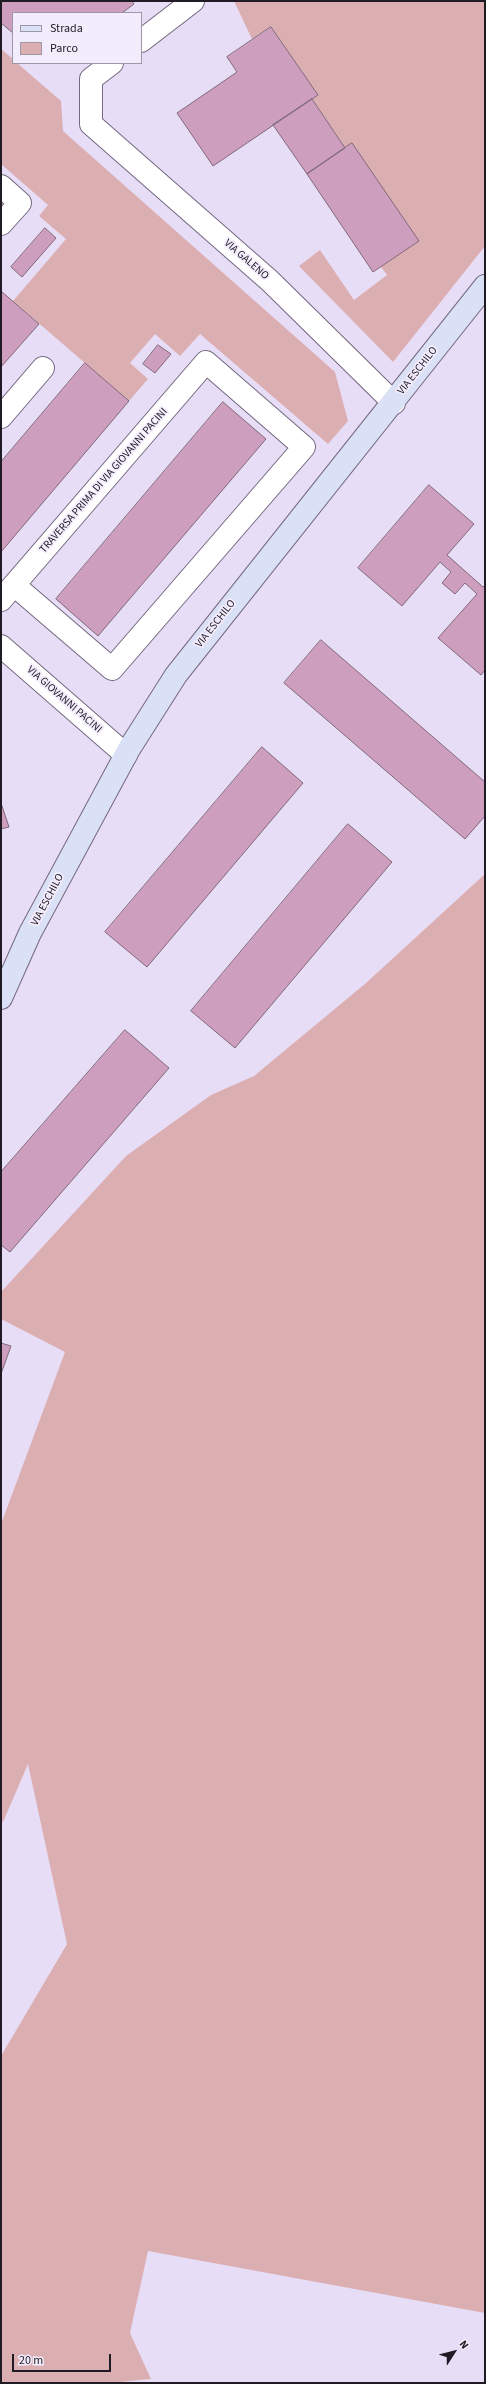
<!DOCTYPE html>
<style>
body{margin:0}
#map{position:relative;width:486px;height:2384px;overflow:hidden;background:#e8ddf6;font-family:"Source Sans 3",sans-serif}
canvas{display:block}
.frame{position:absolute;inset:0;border:2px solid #1f1a24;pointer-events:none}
.legend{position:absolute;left:12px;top:12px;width:130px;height:52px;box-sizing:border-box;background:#f3ecfc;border:1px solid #9e98a6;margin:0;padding:5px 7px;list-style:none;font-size:12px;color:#1f1a24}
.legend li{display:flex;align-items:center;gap:8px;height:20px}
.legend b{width:20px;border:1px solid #9e98a6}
.north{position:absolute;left:434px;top:2332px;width:40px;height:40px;-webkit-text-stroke:3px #f3ecfc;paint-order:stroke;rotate:54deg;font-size:11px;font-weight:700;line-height:16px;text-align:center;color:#1f1a24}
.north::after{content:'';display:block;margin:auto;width:14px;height:18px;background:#1f1a24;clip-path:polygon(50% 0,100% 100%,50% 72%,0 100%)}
.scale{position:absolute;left:12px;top:2354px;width:99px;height:18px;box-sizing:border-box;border:2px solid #1f1a24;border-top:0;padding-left:5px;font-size:12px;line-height:14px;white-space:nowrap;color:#1f1a24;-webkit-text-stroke:3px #f3ecfc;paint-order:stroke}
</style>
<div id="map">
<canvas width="486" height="2384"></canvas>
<div class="frame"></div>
<ul class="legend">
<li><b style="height:5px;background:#dae0f5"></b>Strada</li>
<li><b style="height:11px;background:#dbafb2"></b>Parco</li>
</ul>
<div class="north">N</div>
<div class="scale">20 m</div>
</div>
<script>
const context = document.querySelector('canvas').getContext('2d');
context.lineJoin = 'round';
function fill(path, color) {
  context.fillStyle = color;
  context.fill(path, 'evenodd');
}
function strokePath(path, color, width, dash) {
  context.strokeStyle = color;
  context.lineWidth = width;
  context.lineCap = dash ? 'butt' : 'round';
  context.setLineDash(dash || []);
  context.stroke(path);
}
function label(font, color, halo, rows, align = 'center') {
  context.font = font + ' "Source Sans 3",sans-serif';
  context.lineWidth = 3.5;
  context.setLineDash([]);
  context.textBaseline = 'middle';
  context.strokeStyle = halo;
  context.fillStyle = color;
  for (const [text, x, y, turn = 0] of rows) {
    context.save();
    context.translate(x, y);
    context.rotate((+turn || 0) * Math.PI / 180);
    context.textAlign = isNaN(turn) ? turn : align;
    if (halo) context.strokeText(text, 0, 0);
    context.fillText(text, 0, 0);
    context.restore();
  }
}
fill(new Path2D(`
 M234 1H485V246L393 362 299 266 320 250 354 300 387 275 381 267 345 148 312 99 318 95 271 27 252 39Z
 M1 49 13 59V63H17L61 101 63 131 335 372 348 421 328 444 200 334 180 356 155 334 130 363 148 379 129 401 13 301 66 239 39 216 48 205 1 164Z
 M485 874V2313L148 2251 130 2333 151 2379 108 2383H1V2056L67 1944 28 1764 3 1822 1 1821V1524L65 1352 1 1319V1292L126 1156 211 1095 254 1076 366 983Z`), '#dbafb2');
const building = new Path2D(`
 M1 1H132L134 4 122 13H13V33L1 23Z
 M271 27 318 95 213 166 177 113 237 72 227 57Z
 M312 99 345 148 307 174 273 125Z
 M352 143 419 241 373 272 307 174Z
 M45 228 56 238 22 277 11 267Z
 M1 291 39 324 1 367Z
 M158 345 171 354 155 373 143 364Z
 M85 363 129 401 1 552V462Z
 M223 402 266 439 98 636 56 599Z
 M429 485 474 524 447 555 483 587 485 585V670L481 675 438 638 477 594 465 583 455 594 442 583 451 572 440 562 402 606 358 568Z
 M321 640 485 782V816L465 839 284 683Z
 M262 747 303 783 147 967 105 932Z
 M1 803 9 827 1 829Z
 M348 824 392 862 235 1048 191 1011Z
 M125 1030 169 1068 10 1252 1 1245V1172Z
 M1 1343 11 1346 1 1374Z`);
fill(building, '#ce9ebe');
strokePath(building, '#806978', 1);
const minor = new Path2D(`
 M141 41 193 1
 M112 63 91 79V124L270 281 394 403
 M1 186 20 203 1 224
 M1 417 43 368
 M1 600 206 362 304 447 112 669 14 585
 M1 646 126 755`);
const secondary = new Path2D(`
 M1 998 30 933 129 749 176 675 485 286`);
strokePath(minor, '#73687f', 24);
strokePath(secondary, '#73687f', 24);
strokePath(minor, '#fff', 22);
strokePath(secondary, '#dae0f5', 22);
label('11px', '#1f1a24', '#f3ecfc', [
 ["VIA GALENO",246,260,41],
 ["VIA ESCHILO",418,371,-52],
 ["TRAVERSA PRIMA DI VIA GIOVANNI PACINI",104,481,-49],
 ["VIA ESCHILO",216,624,-52],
 ["VIA GIOVANNI PACINI",64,700,41],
 ["VIA ESCHILO",48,900,-62]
]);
</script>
